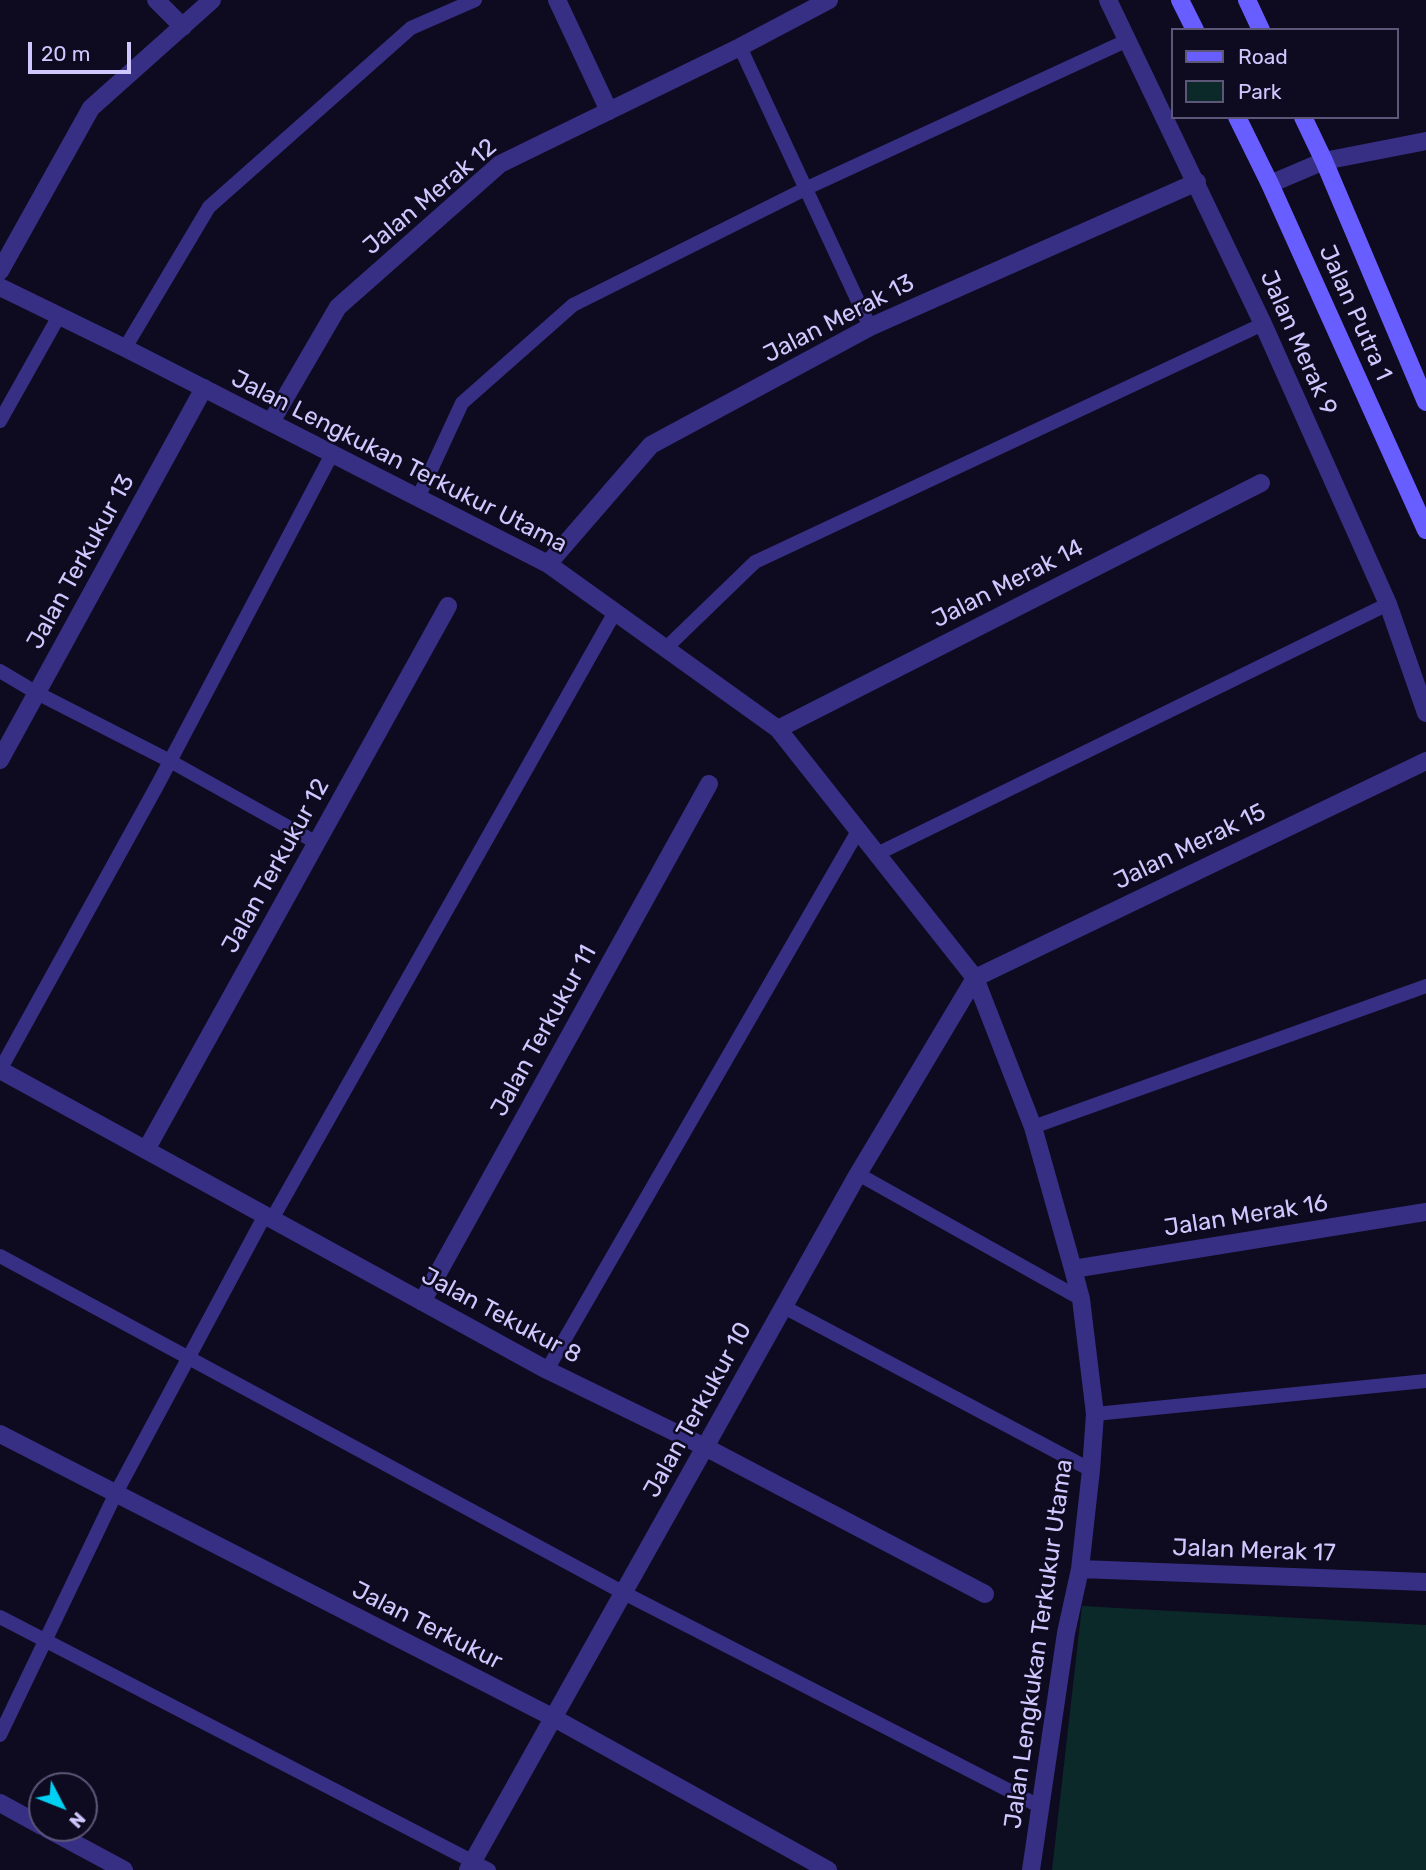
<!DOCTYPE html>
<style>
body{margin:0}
#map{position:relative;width:1426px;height:1870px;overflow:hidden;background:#0e0a1f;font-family:Rubik,sans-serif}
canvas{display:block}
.legend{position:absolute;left:1171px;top:28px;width:228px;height:91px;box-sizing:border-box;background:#0e0a1f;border:2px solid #5c5679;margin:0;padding:9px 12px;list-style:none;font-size:21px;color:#d0c7ff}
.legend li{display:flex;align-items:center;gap:14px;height:35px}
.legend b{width:35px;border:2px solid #5c5679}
.north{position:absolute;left:28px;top:1772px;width:70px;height:70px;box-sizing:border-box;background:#0e0a1f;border:2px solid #5c5679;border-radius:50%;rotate:132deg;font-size:19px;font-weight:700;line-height:28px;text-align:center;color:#d0c7ff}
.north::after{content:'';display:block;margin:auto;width:24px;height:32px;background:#00d1f2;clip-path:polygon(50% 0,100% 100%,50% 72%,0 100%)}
.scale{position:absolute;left:28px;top:42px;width:103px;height:32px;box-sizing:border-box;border:4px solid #d0c7ff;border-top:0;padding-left:9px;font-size:21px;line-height:24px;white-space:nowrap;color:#d0c7ff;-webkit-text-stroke:5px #0e0a1f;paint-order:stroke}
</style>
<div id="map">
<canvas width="1426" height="1870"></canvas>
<ul class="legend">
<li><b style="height:9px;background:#685eff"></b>Road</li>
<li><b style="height:19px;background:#0c2929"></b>Park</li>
</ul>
<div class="north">N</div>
<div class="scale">20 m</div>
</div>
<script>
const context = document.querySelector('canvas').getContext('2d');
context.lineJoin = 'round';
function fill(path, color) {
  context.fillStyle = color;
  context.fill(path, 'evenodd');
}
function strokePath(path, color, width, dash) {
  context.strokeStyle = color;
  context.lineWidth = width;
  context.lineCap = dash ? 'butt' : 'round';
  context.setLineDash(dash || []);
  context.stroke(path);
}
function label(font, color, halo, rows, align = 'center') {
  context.font = font + ' Rubik,sans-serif';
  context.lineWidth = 5;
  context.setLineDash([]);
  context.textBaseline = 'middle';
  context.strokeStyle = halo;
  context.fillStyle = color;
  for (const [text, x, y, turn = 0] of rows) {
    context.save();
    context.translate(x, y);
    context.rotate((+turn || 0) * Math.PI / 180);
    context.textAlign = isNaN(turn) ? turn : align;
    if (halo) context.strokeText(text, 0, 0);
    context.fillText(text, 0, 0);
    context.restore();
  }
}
fill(new Path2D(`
 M1082 1606 1426 1625V1870H1052Z`), '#0c2929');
strokePath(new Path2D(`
 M740 47 870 327
 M125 348 209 207 411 28 475 0
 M0 421 59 316
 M418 498 462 403 573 305 807 188 1128 40
 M666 648 755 562 1263 324
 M0 671 37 693 170 761 317 843
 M877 854 1388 604
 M0 1070 158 784 332 454
 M1033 1127 1426 986
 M858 1174 1081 1299
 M272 1219 615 612
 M0 1256 624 1593 1041 1807
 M784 1307 1091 1470
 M547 1370 858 831
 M1095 1414 1426 1381
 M0 1617 489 1870
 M0 1735 116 1493 265 1215`), '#362f83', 14);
strokePath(new Path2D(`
 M156 0 183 27
 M557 0 609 111
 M1108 0 1263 324 1388 604 1426 713
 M1270 184 1324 161 1426 141
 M0 271 91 108 212 0
 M0 287 125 348 548 564 778 729 975 978 1033 1127 1073 1269 1081 1299 1095 1414 1091 1470 1080 1569 1066 1633 1031 1870
 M271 422 338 307 500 164 740 47 829 0
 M548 564 651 445 870 327 1197 182
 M778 729 1261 483
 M0 760 204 388
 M975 978 1426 761
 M0 1070 547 1370 705 1447 985 1594
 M146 1150 448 606
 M1073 1269 1426 1212
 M422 1302 709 784
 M0 1434 554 1718 828 1870
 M1080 1569 1426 1582
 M0 1803 42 1826
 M46 1828 124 1870
 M468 1870 858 1174 975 978`), '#362f83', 18);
strokePath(new Path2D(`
 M1180 0 1195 30
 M1247 0 1261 30
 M1237 117 1270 184 1426 530
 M1303 117 1324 161 1426 402`), '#685eff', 18);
label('24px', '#d0c7ff', '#0e0a1f', [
 ["Jalan Merak 12",430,197,-40],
 ["Jalan Putra 1",1355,313,66],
 ["Jalan Merak 13",839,319,-27],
 ["Jalan Merak 9",1298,343,66],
 ["Jalan Lengkukan Terkukur Utama",399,462,27],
 ["Jalan Terkukur 13",81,562,-61],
 ["Jalan Merak 14",1008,584,-27],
 ["Jalan Merak 15",1190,847,-26],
 ["Jalan Terkukur 12",276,866,-61],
 ["Jalan Terkukur 11",544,1031,-61],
 ["Jalan Merak 16",1246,1216,-9],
 ["Jalan Tekukur 8",501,1316,28],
 ["Jalan Terkukur 10",698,1410,-61],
 ["Jalan Merak 17",1254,1551,2],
 ["Jalan Terkukur",427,1626,27],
 ["Jalan Lengkukan Terkukur Utama",1039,1644,-82]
]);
</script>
